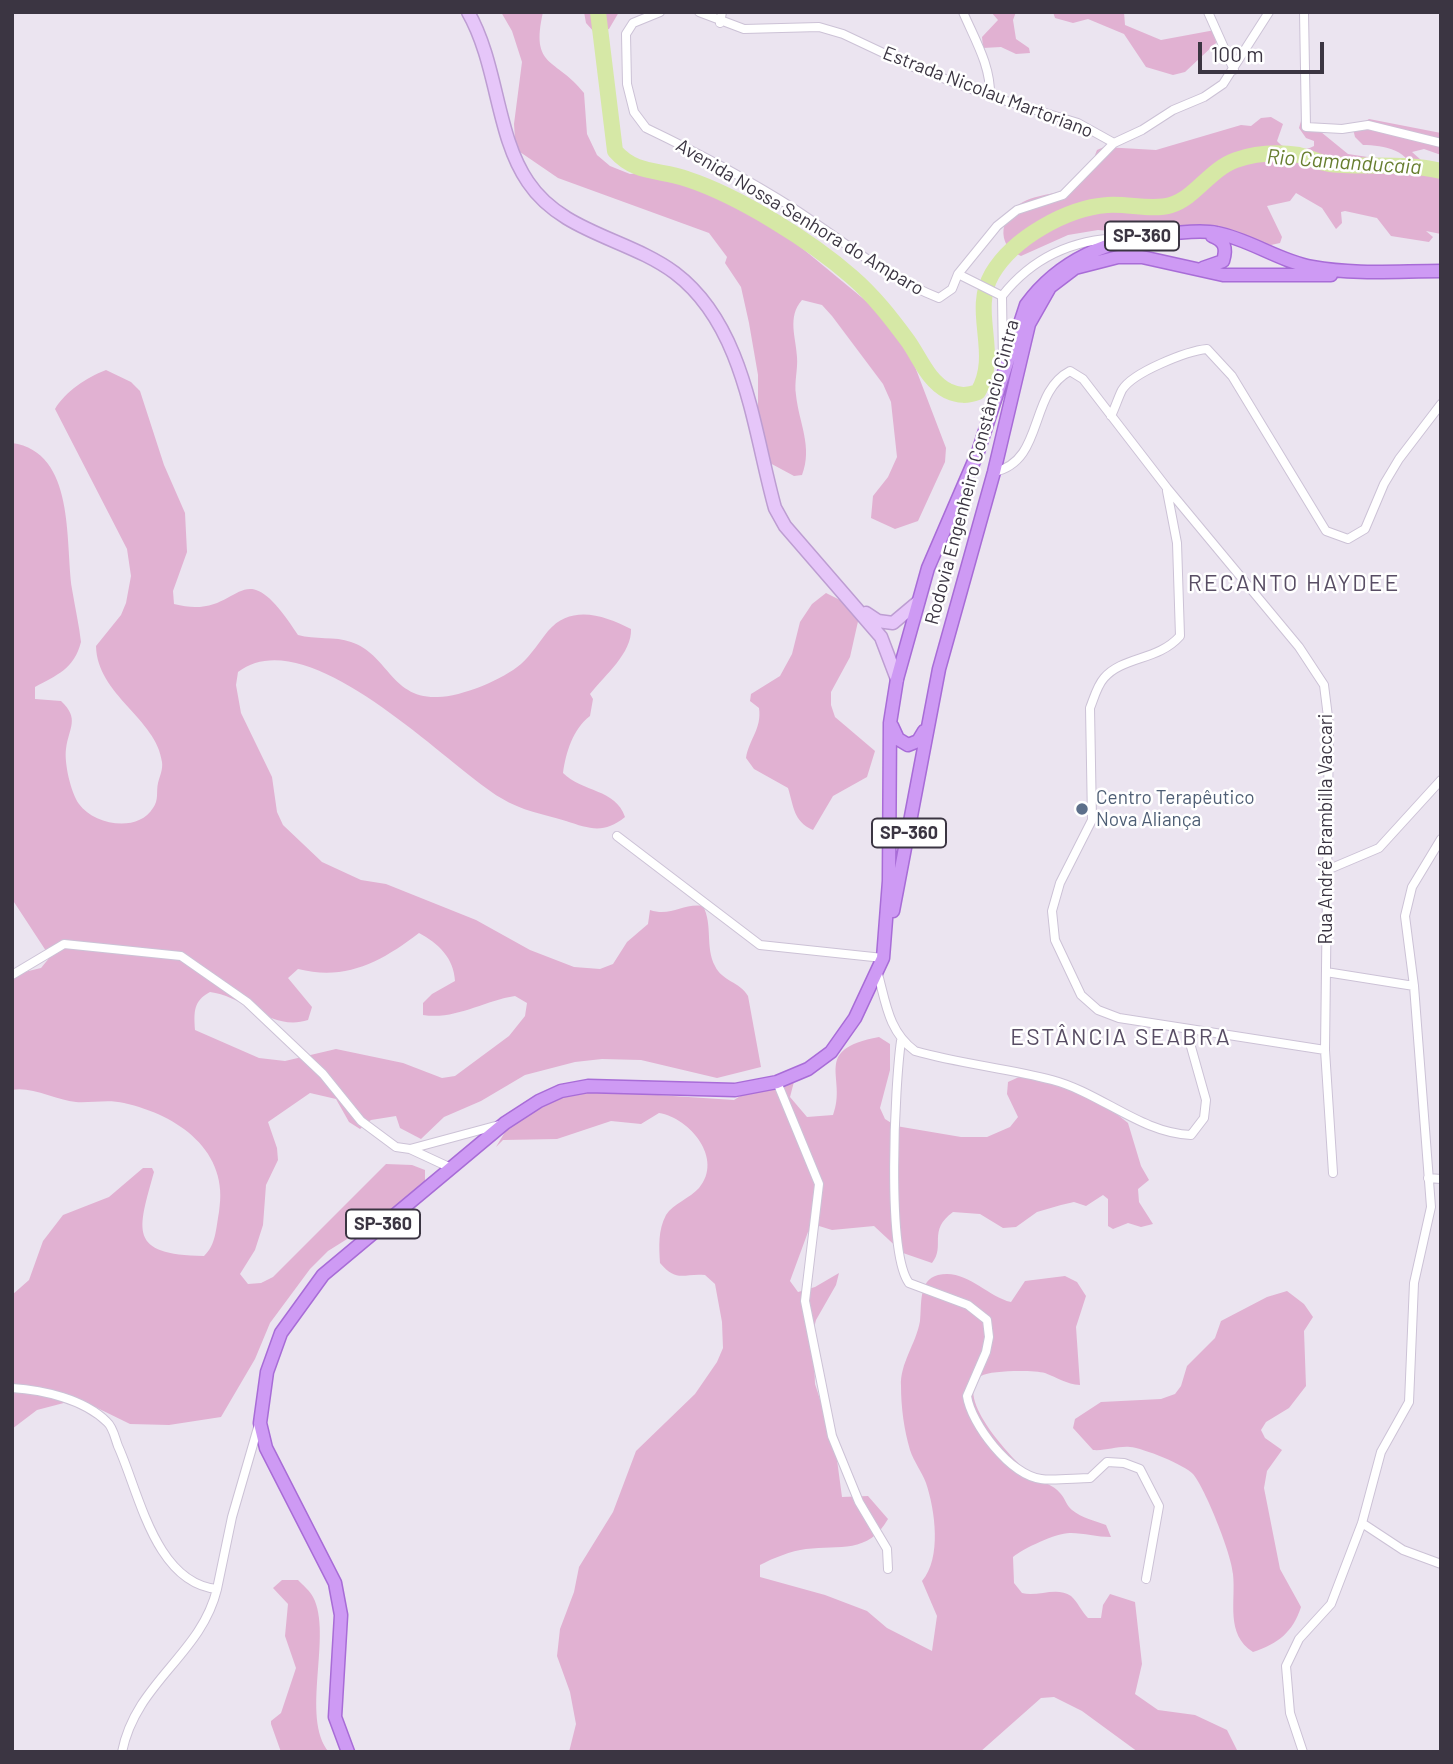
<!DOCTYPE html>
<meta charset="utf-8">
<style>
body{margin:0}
#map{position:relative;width:1453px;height:1764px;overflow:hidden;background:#ebe4f0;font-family:Barlow,sans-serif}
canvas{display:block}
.frame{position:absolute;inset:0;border:14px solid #3b3542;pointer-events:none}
.scale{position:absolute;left:1198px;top:42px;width:126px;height:32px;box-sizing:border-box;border:4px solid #3b3542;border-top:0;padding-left:9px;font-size:21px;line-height:24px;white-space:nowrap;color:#3b3542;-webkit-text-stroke:5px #fff;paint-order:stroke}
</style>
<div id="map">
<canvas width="1453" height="1764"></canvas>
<div class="frame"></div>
<div class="scale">100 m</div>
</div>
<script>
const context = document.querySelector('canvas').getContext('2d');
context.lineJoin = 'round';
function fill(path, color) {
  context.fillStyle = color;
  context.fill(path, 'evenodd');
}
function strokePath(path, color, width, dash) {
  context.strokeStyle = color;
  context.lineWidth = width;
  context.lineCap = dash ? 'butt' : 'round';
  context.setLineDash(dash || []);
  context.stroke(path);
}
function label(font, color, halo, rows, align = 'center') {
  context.font = font + ' Barlow,sans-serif';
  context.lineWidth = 5;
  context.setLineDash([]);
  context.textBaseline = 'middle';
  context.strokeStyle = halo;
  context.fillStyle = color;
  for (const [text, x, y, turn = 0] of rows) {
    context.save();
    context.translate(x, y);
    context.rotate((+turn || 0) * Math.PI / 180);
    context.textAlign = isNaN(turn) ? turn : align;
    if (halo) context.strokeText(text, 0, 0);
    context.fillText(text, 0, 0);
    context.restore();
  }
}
fill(new Path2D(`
 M501 12H543C530 69 556 57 584 93L587 134 597 155 610 166 630 174 660 171 732 197 791 239 883 315 909 351 946 448 945 462 918 521 895 529 871 518 873 496 888 477 897 457 891 402 883 384 832 316 822 305 802 300C787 317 796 337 797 357 798 370 794 382 796 395 799 423 813 447 802 475L794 476 768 462 758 424V375L749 323 741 287 725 263 727 257 709 233 558 178 520 152 515 139 514 124 522 62 512 31Z
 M584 12H619L609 29 595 33 586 23Z
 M991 12H1016L1013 20 1016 39 1029 48 1030 53 1016 54 1001 47 983 48 982 37 998 20Z
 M1053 12H1124L1125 25 1161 40 1215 30 1216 43 1185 72 1173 75 1146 67 1124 34 1088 19 1073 23 1055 18Z
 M1271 117 1283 124 1277 141C1285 151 1302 153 1314 146V141L1306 138 1299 128 1301 121 1321 132 1348 154 1374 158 1383 166 1412 176C1413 150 1383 145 1363 145L1355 137 1353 129 1369 119 1441 133V155L1424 149 1412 152 1421 160 1441 171V234L1426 231 1433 237 1429 242 1391 236 1377 218 1345 211 1341 212 1342 223 1336 229 1322 208 1296 193 1290 201 1267 206 1282 237 1280 243 1271 245 1200 229 1144 234 1098 230 1068 235 1021 256C994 246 1001 213 1023 202 1042 192 1068 195 1084 180 1090 174 1093 159 1097 150L1104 147 1156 150 1241 125 1251 126 1261 118Z
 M106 370 131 382 140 391 164 465 185 513 187 552 173 591 174 604C245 623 237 541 298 635 315 640 335 636 351 642 388 654 391 699 438 697 461 697 504 679 521 664 532 654 539 642 548 631 571 604 604 615 631 629 632 653 605 675 590 694L593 699 590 716C573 729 566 752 563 773 582 792 616 789 625 817 604 834 590 829 566 821 543 814 522 811 501 798 445 764 308 618 238 672L236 685 241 713 272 777 277 812 283 825 322 862 361 880 386 884 476 920 530 950 574 967 600 969 613 964 627 942 648 924 650 910C671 917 683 903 703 906 713 925 705 947 715 966 722 981 740 982 748 996L761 1067 717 1078 641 1060 602 1059 575 1062 525 1075 481 1101 444 1117 421 1139 400 1128 396 1116 371 1120 360 1129 349 1122 336 1099 310 1093 268 1122 277 1148 278 1160 266 1185 263 1225 255 1250 240 1274 248 1284 261 1283 273 1277 386 1164 412 1165 425 1170V1183L395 1209 328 1251 310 1269 270 1323 255 1359 221 1417 169 1425 130 1424 79 1399 37 1410 12 1429V1295L29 1280 43 1241 63 1215 109 1197 143 1168H152L154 1172C138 1230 127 1255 204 1256 216 1245 216 1228 219 1212 230 1151 178 1115 124 1103 109 1099 91 1103 76 1102 56 1100 31 1086 12 1090V975L41 968 50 957 12 899V443C76 452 65 542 72 589 75 607 79 625 81 642 74 669 57 675 35 687V699L61 701C80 719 69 727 66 749 64 763 71 793 79 804 94 825 138 833 153 808 159 800 156 792 158 783 160 775 163 770 162 762 157 719 97 695 96 646L121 615 126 603 131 576 127 549 55 409C65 392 87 377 106 370ZM419 933C438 943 454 958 455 981L432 994 423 1003V1015C456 1020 483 1001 515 996L527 1003 525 1016 509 1036 455 1076 442 1078 403 1063 336 1049 285 1061 259 1058 195 1030C194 1012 193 1001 210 992 244 996 272 1032 308 1020L312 1007 288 978 298 969C346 981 381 962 419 933Z
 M826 593 852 606 859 617 850 657 831 692V705L835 717 875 751 867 777 833 796 813 830C793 821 794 807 788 788L754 769 746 758C749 739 762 729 759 708L750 701 751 694 780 676 792 654 800 622 812 604Z
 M879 1037 890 1044V1070L880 1108 885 1119 896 1126 961 1137H987L1010 1127 1018 1117 1007 1094 1008 1082 1019 1077 1045 1076 1083 1087 1128 1123 1141 1166 1149 1180 1138 1189 1139 1202 1153 1224 1141 1227 1128 1223 1113 1229 1108 1226V1199L1103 1195 1086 1206 1074 1202 1061 1205 1037 1212 1016 1227 1003 1228 980 1214 953 1212C927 1231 946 1246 932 1263L903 1253 874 1226 832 1230 819 1226 808 1232 790 1281 798 1292 815 1287 839 1273 836 1285 816 1320 813 1332 815 1384 835 1445 842 1497 868 1496 888 1519C868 1554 840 1545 806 1549 791 1551 773 1558 760 1565V1577L825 1595 867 1611 887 1628 932 1651 937 1616 922 1581C942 1558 935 1510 926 1483 922 1472 914 1462 910 1450 904 1430 901 1407 901 1386 900 1363 916 1344 920 1321 922 1305 918 1280 938 1275 966 1268 986 1296 1011 1302L1025 1281 1065 1276 1077 1282 1086 1296 1076 1327 1080 1385C1066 1384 1058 1378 1045 1373 1034 1370 991 1370 981 1376 951 1396 1016 1464 1033 1476 1041 1482 1054 1485 1060 1493 1065 1498 1066 1505 1072 1510 1082 1518 1095 1521 1106 1525L1111 1537C1097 1537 1084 1533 1071 1533 1058 1532 1024 1548 1013 1557L1014 1583 1022 1593C1038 1597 1057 1586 1071 1596 1077 1601 1082 1612 1088 1618H1101L1103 1605 1110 1594 1135 1602 1142 1664 1135 1694 1158 1710 1195 1715 1227 1730 1238 1752H1138L1082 1711 1054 1697 1041 1698 980 1752H569L576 1724 570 1692 557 1656 560 1629 574 1592 579 1567 613 1512 636 1451 695 1394 717 1362 723 1348 722 1322 715 1284 705 1275C683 1273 677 1283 660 1263 659 1246 658 1230 666 1215 673 1204 690 1198 699 1188 724 1159 690 1118 659 1113L641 1124 611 1121 557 1139 503 1140 496 1147 508 1127 553 1100 581 1090 734 1100 756 1086 796 1074 790 1097 807 1117 833 1115C848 1077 810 1050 879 1037Z
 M1287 1291 1304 1304 1313 1317 1304 1331 1306 1386 1289 1408 1266 1422 1261 1430 1265 1438 1282 1450 1267 1471 1264 1488 1280 1569 1301 1607C1293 1632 1278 1644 1253 1652 1225 1634 1236 1602 1233 1574 1232 1555 1205 1488 1193 1474 1185 1465 1143 1448 1130 1447 1117 1446 1106 1451 1093 1450L1073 1428 1075 1419 1101 1402 1161 1399 1175 1394 1181 1386 1187 1366 1215 1338 1221 1321 1267 1297Z
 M282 1580H298C303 1585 310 1591 313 1597 333 1634 300 1718 329 1752H281L271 1724V1721L281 1713 296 1668 285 1636 288 1604 273 1588Z`), '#e1b1d2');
strokePath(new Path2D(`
 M598 12 615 151C636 175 660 169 687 179 739 196 811 241 852 277 874 296 891 318 908 341 920 358 928 381 948 391 959 396 967 396 978 392 1001 353 970 312 992 274 1013 238 1067 208 1107 205 1127 203 1152 211 1171 205 1195 198 1210 169 1236 160 1256 153 1279 152 1299 155 1309 157 1319 163 1330 164 1367 168 1404 162 1441 171`), '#d6e8a6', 16);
const minor = new Path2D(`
 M660 12 633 23 626 34 627 84 634 112 646 128C696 152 746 178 793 208 841 239 885 277 939 298L952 289 958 274
 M699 12 744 29 819 27 843 34 911 66 990 96 1078 123 1114 143
 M963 12C975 40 991 66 990 96
 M1208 12 1234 70
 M1304 12 1306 127 1342 129 1368 125 1441 143
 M720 23 722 12
 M1002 296 958 274 997 226 1017 210 1063 195 1114 143 1142 130 1173 110 1204 97 1223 84 1269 12
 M1003 364 1002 296C1032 258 1073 239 1122 238
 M1111 416C1115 408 1118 398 1122 390 1133 372 1187 351 1207 349L1232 376 1326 531 1348 539 1365 529 1384 484 1399 459 1441 404
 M994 472C1045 461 1028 393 1070 371L1083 379 1167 488 1299 647 1324 685 1329 725 1325 1050 1333 1173
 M1167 491 1177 543 1180 636C1158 661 1123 656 1104 678 1097 686 1094 698 1090 708L1092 820 1060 883 1052 911 1055 940 1081 995 1098 1010 1119 1018 1325 1050
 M617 836 760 945 883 958
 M1327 870 1379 848 1441 780
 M1326 972 1414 986
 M878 974C886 1004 889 1032 915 1051 960 1064 1007 1068 1052 1080 1101 1093 1141 1133 1191 1135L1204 1118 1206 1100 1186 1029
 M12 975 64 944 181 956 247 1002 323 1074 361 1121 396 1147 410 1149
 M901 1041C895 1084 886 1252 909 1283L968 1305 987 1320 989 1337 986 1352 967 1396C971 1424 1010 1475 1041 1479 1052 1481 1077 1478 1090 1478L1107 1462 1124 1463 1140 1469 1159 1506 1146 1579
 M777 1082 819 1184 805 1301 832 1436 859 1502 887 1549 888 1569
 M451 1168 410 1149 499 1125
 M1428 1178 1441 1179
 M12 1388C43 1390 84 1399 107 1422 113 1427 115 1438 118 1446 139 1492 155 1583 217 1589L232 1517 259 1424
 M1362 1523 1403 1550 1441 1564
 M122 1752C136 1682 201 1655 217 1589
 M1303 1752 1290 1713 1286 1666 1299 1639 1331 1604 1362 1523 1381 1452 1409 1402 1414 1283 1431 1207 1414 986 1405 916 1412 887 1441 839`);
const secondary = new Path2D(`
 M468 12C498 64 496 136 528 182 562 233 628 238 675 273 745 326 753 429 775 508L785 526 881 637 897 679
 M866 613 878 621 893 623 918 602`);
const primary = new Path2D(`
 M1203 268 1223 261C1227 248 1225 241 1212 236
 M892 726 898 739 908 745 918 741 924 731
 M893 911 939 669 994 472 1029 324 1050 287 1075 268 1118 257H1142L1223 275H1331
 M348 1752 335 1717 341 1615 335 1583 266 1448 260 1423 267 1372 281 1333 323 1275 505 1123 539 1101 561 1091 588 1086 735 1090 777 1082 808 1069 831 1052 855 1018 883 958 889 881 890 723 897 679 928 568 978 452 1026 305C1061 257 1115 237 1174 233 1188 232 1203 230 1217 233 1249 239 1279 261 1312 267 1355 275 1398 271 1441 271`);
strokePath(minor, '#ccc2d6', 10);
strokePath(secondary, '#bd9dd2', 15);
strokePath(primary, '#a86cd7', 15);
strokePath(minor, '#fff', 8);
strokePath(secondary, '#e6c6f9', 12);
strokePath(primary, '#ce9af4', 12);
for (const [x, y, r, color] of [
 [1082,809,7,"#5c6f8a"]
]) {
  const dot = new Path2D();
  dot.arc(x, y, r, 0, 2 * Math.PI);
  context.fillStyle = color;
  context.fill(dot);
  strokePath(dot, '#fff', 2.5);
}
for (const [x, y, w] of [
 [1142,236,74],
 [909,833,74],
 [383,1224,74]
]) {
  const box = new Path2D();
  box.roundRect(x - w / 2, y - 14.5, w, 29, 5);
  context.fillStyle = '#fff';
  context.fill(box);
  strokePath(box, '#3b3542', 2);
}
label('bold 18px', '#3b3542', null, [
 ["SP-360",1142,236],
 ["SP-360",909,833],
 ["SP-360",383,1224]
]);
label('19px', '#3b3542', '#fff', [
 ["Estrada Nicolau Martoriano",988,92,21],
 ["Avenida Nossa Senhora do Amparo",800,217,31],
 ["Rodovia Engenheiro Constâncio Cintra",972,472,-75],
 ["Rua André Brambilla Vaccari",1326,829,-90]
]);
label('19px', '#4e5e75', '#fff', [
 ["Centro Terapêutico",1096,798],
 ["Nova Aliança",1096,820]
], 'left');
label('italic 21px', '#677e2f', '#fff', [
 ["Rio Camanducaia",1344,162,4]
]);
context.letterSpacing = '2px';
label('23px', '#584d64', '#fff', [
 ["RECANTO HAYDEE",1294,583],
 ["ESTÂNCIA SEABRA",1121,1037]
]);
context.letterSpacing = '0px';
</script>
